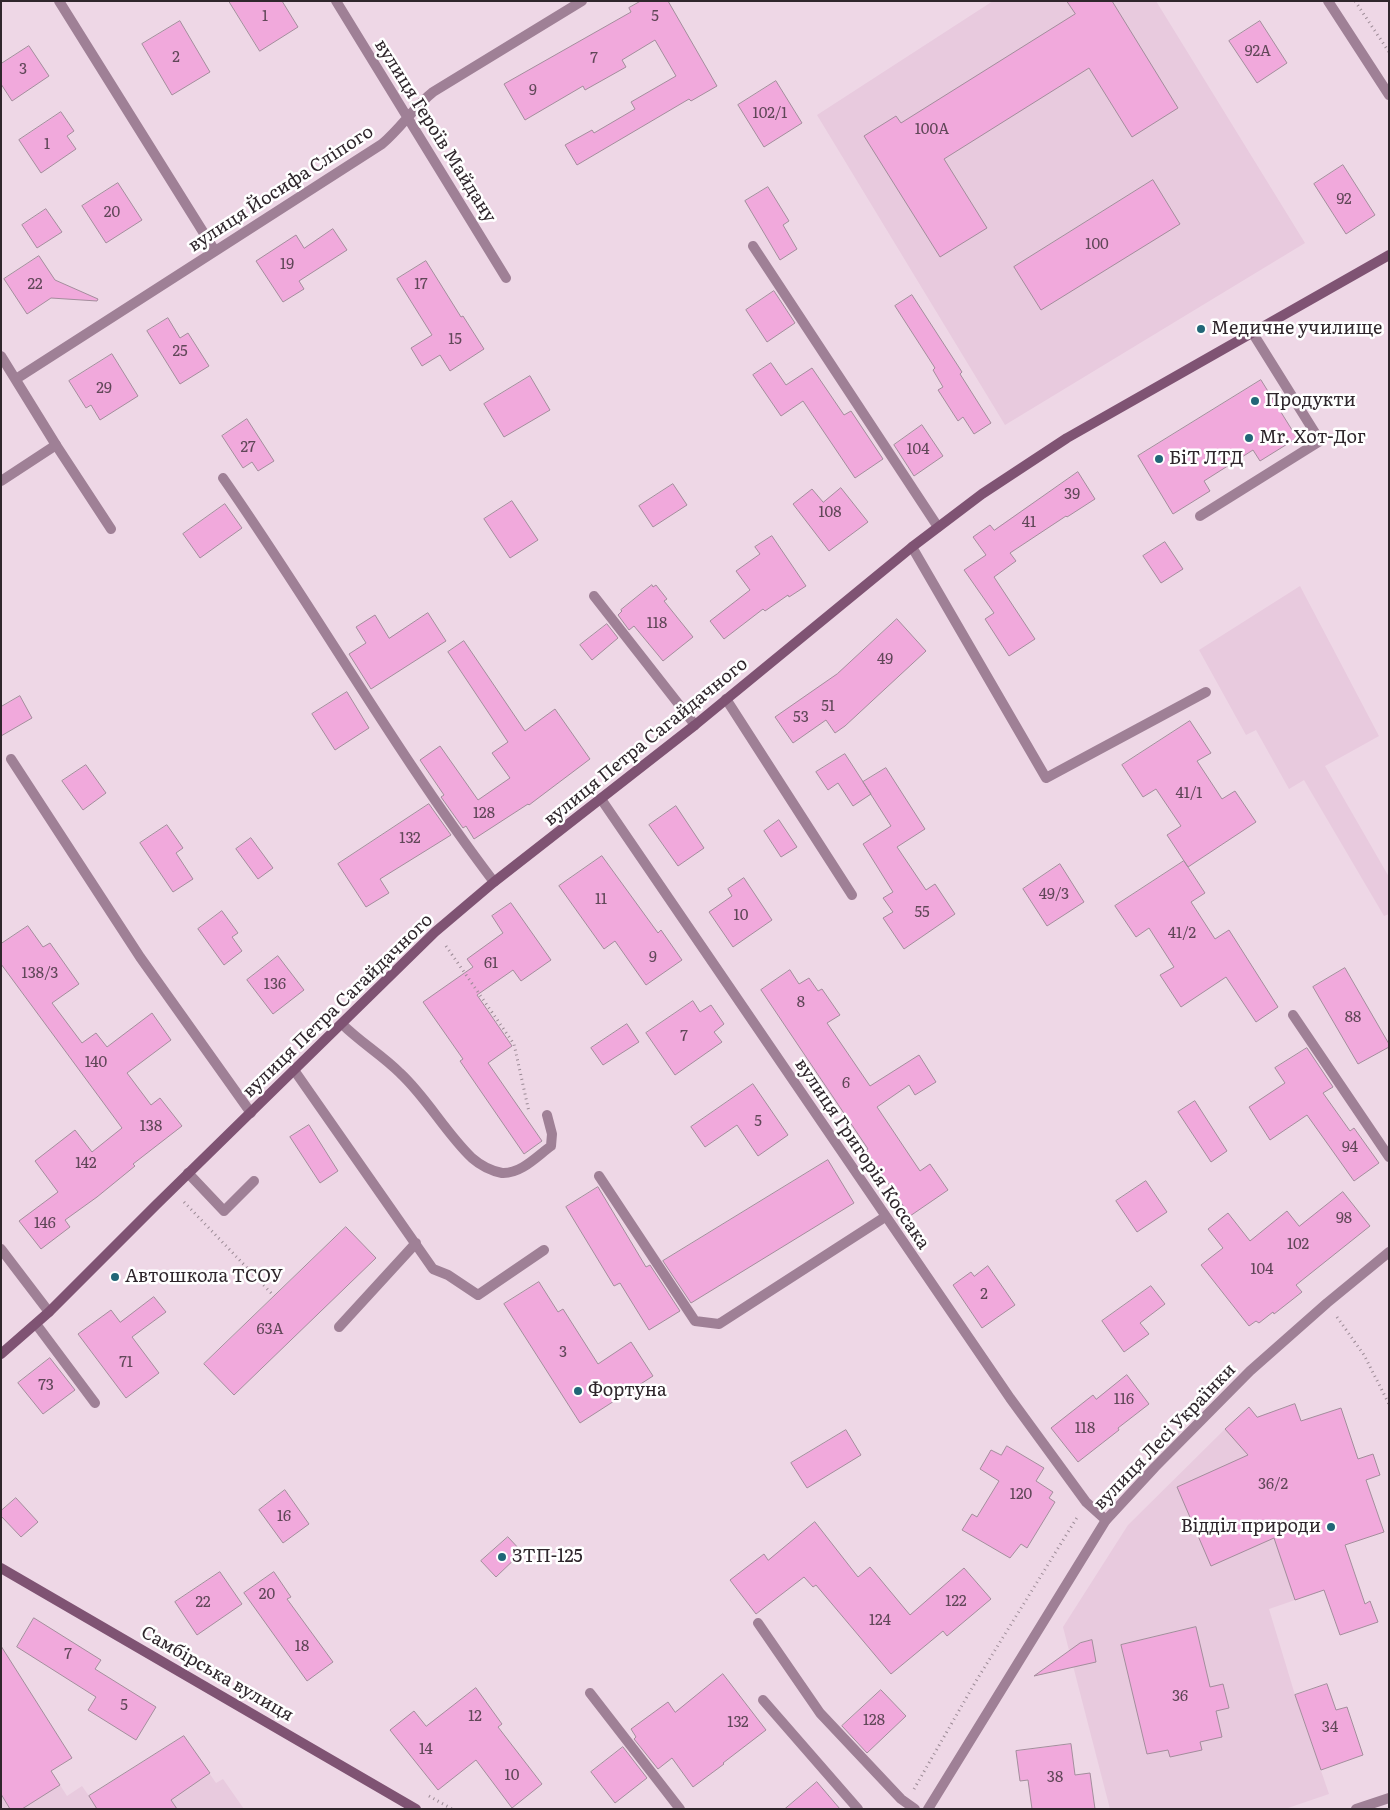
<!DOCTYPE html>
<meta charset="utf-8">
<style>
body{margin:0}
#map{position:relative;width:1390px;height:1810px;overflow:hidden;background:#eed7e6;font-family:Literata,serif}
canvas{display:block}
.frame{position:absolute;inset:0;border:2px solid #2f262c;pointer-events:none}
</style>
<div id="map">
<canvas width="1390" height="1810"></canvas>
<div class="frame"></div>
</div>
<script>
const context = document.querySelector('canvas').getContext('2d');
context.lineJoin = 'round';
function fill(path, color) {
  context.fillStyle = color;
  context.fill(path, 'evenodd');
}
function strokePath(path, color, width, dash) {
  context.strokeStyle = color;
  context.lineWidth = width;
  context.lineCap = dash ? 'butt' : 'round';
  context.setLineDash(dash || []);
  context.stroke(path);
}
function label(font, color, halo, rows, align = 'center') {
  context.font = font + ' Literata,serif';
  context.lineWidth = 5;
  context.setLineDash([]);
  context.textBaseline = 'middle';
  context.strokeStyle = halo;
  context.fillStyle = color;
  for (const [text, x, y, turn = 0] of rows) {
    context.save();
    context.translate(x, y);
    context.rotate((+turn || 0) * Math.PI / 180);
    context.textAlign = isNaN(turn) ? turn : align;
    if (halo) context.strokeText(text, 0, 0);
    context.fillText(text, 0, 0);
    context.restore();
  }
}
fill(new Path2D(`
 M993 1H1156L1305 243 1005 425 817 115Z
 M1300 586 1379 736 1325 766 1389 877V914L1384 916 1304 780 1289 789 1256 730 1246 735 1199 650Z
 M1249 1407 1271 1433 1324 1590 1269 1609 1295 1695 1329 1794 1285 1809H1110L1063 1627 1128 1525 1225 1429Z
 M1 1692 67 1796 82 1786 89 1796 184 1736 216 1783 223 1779 244 1809H1Z`), '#e8cade');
const building = new Path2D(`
 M229 1H282L298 27 260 51Z
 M641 1H668L717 86 691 101 689 99 577 165 565 145 592 130 594 133 635 109 631 102 676 76 655 40 622 60 626 67 585 90 583 86 525 120 504 84 631 12 629 8Z
 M1067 1H1112L1178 108 1132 137 1089 68 944 159 987 228 940 257 864 136 896 116 901 123 1075 14Z
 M180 21 210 72 172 95 142 44Z
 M1260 21 1287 63 1257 83 1229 41Z
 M29 46 49 76 12 101 1 84V64Z
 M776 81 802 123 764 147 738 105Z
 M61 112 74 131 67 136 76 149 41 173 19 140Z
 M1343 165 1375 215 1346 234 1314 184Z
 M1153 180 1180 224 1041 310 1014 267Z
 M118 183 142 220 106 243 82 206Z
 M768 187 789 221 783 225 797 249 780 260 745 201Z
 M46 209 62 232 37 248 22 225Z
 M333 229 347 250 299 281 304 289 283 302 256 261 296 235 304 248Z
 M39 256 55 280 98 299 97 301 51 298 27 314 4 279Z
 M426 261 461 317 463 316 484 349 450 371 440 355 422 366 411 348 432 335 397 279Z
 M774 291 795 323 767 342 746 310Z
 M912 295 962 372 960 374 991 423 974 434 963 417 958 421 938 390 943 387 933 370 935 368 895 306Z
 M168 318 180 338 188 333 209 366 180 384 147 331Z
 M112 354 138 396 100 420 91 405 86 408 69 381Z
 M771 363 786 385 812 368 844 415 851 411 883 459 855 478 803 401 781 416 753 375Z
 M530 376 550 410 504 437 484 404Z
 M1261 380 1297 438 1260 461 1253 450 1204 481 1210 491 1173 514 1138 456Z
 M247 419 274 461 258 471 252 462 243 468 222 436Z
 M922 425 943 456 914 476 894 445Z
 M1078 472 1095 499 1067 517 1066 516 1010 553 1016 561 994 577 1035 639 1009 656 985 619 994 613 964 570 986 555 973 537 990 525 994 530Z
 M673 484 687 505 653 527 639 506Z
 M841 488 868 522 829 551 793 504 812 489 823 502Z
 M512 501 538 540 510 558 484 519Z
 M225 504 242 528 200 558 183 534Z
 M772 536 806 586 789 597 788 595 765 611 763 609 724 639 710 621 750 590 736 571 760 554 755 547Z
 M1165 542 1183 569 1161 583 1143 556Z
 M652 585 653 587 656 585 667 599 664 601 693 637 663 661 634 626 629 630 618 615 622 611 621 610Z
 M428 613 446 641 371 689 349 654 366 643 356 627 375 615 389 638Z
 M897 619 926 651 845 726 835 733 826 720 793 743 775 717 837 674Z
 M607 624 618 638 592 660 580 645Z
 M464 641 525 731 555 709 590 759 529 805 528 804 474 839 466 826 463 828 441 797 444 795 420 760 440 746 478 800 510 778 492 753 508 742 448 652Z
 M347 692 369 728 335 750 312 714Z
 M20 696 32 718 1 736V707Z
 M1190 721 1211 753 1197 761 1222 799 1235 791 1256 822 1188 867 1167 835 1181 826 1156 789 1143 797 1122 765Z
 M845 754 871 794 853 806 838 783 828 790 816 772Z
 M86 765 106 793 83 810 62 781Z
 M886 768 925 829 897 847 926 890 935 884 955 914 904 949 883 918 893 912 883 898 893 892 863 844 891 826 863 782Z
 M429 804 451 835 380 879 389 893 366 907 338 864Z
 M676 806 704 848 678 866 649 825Z
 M779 820 797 847 781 857 764 831Z
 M167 825 183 848 176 853 193 879 173 892 140 843Z
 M251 838 273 868 258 879 236 849Z
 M602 856 658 933 661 930 682 960 646 985 615 941 604 949 559 886Z
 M1184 861 1205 893 1191 902 1215 939 1229 930 1278 1007 1256 1022 1226 977 1181 1007 1160 975 1174 967 1149 928 1136 937 1115 906Z
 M1060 864 1084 902 1047 926 1023 889Z
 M744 878 772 920 733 947 709 912 732 896 728 889Z
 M511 903 551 960 521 981 513 970 477 995 512 1046 488 1063 542 1141 524 1154 460 1061 463 1059 423 1002 473 967 467 959 503 933 492 916Z
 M222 911 238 933 232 937 242 951 224 965 198 929Z
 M28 926 43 947 50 943 79 984 52 1003 82 1043 96 1033 107 1047 152 1013 171 1040 127 1073 151 1105 160 1098 182 1126 133 1164 135 1166 97 1197 65 1220 70 1227 41 1249 19 1221 58 1192 35 1161 75 1130 92 1152 122 1128 1 964V944Z
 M278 956 304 990 273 1014 247 980Z
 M1345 968 1389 1044V1047L1358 1064 1313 987Z
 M790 970 799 984 809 978 818 991 822 989 840 1015 827 1023 870 1086 919 1055 936 1082 915 1095 909 1085 877 1107 920 1171 930 1164 948 1190 910 1216 866 1150 868 1149 761 990Z
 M693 1001 700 1012 711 1005 724 1024 714 1032 722 1042 675 1075 646 1033Z
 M627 1024 639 1042 603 1065 591 1048Z
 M1307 1048 1333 1087 1323 1093 1350 1131 1354 1128 1379 1163 1354 1181 1307 1115 1270 1140 1249 1107 1285 1083 1275 1068Z
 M753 1084 788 1135 758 1156 737 1125 705 1147 691 1127Z
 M1195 1101 1227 1151 1211 1162 1178 1112Z
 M309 1125 338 1171 320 1183 290 1137Z
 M828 1160 854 1203 691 1303 663 1261Z
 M1146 1181 1167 1212 1137 1232 1116 1201Z
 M598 1187 646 1267 650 1265 680 1311 649 1330 620 1283 614 1286 566 1207Z
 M1343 1192 1370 1226 1296 1285 1302 1292 1274 1314 1273 1312 1259 1323 1256 1321 1249 1326 1201 1265 1223 1248 1208 1229 1228 1213 1250 1241 1287 1211 1299 1226Z
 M346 1227 376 1258 234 1395 204 1364Z
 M988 1266 1015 1305 982 1328 953 1285 971 1272 974 1276Z
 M539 1282 558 1312 563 1309 598 1364 631 1342 653 1376 580 1423 504 1304Z
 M1151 1286 1165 1304 1140 1323 1149 1334 1124 1352 1102 1321Z
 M154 1297 166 1312 132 1337 159 1373 126 1398 78 1334 111 1310 120 1322Z
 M50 1358 75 1390 43 1414 18 1383Z
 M1127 1375 1149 1404 1118 1428 1119 1430 1078 1462 1051 1428 1093 1395 1096 1399Z
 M1295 1404 1301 1421 1341 1408 1358 1459 1373 1454 1380 1475 1366 1480 1384 1532 1345 1545 1365 1604 1370 1601 1378 1622 1340 1635 1324 1590 1295 1600 1274 1538 1211 1566 1177 1487 1248 1455 1225 1429 1249 1407 1257 1417Z
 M846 1430 861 1455 807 1488 791 1463Z
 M1007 1446 1044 1468 1036 1481 1053 1492 1049 1498 1055 1502 1027 1548 1021 1544 1010 1558 962 1530 972 1514 977 1517 999 1481 980 1469 991 1450 1001 1455Z
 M285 1490 309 1524 283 1543 259 1510Z
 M16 1498 38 1522 21 1537 1 1516V1511Z
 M815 1522 858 1577 870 1567 910 1615 964 1568 991 1599 947 1636 943 1631 891 1674 816 1585 813 1587 804 1577 756 1614 730 1580 764 1554 768 1560Z
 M508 1537 522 1552 496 1577 481 1561Z
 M220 1572 242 1604 197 1635 175 1602Z
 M274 1572 291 1597 287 1599 333 1662 307 1681 244 1593Z
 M34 1618 101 1660 95 1669 156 1707 136 1740 88 1710 96 1697 17 1647Z
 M1196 1627 1210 1687 1223 1684 1229 1708 1216 1711 1222 1737 1200 1742 1202 1750 1170 1757 1168 1750 1147 1754 1121 1645Z
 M1092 1640 1096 1662 1034 1676 1080 1643Z
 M1 1646 72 1758 51 1771 60 1785 22 1809H10L1 1794Z
 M723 1674 766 1730 723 1763 724 1764 693 1787 672 1758 658 1769 634 1739 636 1737 631 1729 668 1702 675 1712Z
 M1327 1684 1336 1710 1347 1707 1363 1755 1321 1770 1295 1695Z
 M476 1688 502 1724 498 1727 542 1784 512 1808 476 1760 438 1790 390 1730 414 1711 426 1726Z
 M881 1690 906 1716 867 1753 842 1726Z
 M184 1736 210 1773 171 1800 177 1809H97L89 1796Z
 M1071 1744 1075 1775 1090 1773 1095 1809H1032L1028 1780 1020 1781 1016 1751Z
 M623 1747 647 1778 615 1803 591 1772Z
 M817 1782 840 1809H785Z`);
fill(building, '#f1a9dc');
strokePath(building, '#a38d9c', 1);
strokePath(new Path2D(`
 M1355 1 1389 52
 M446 946 514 1044 529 1112
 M184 1202 274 1296
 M1337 1317 1364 1355 1389 1404
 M914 1789 976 1681 1078 1516
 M429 1796 452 1809`), '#9c8b96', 3, [1, 4]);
strokePath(new Path2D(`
 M753 246 938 527
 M56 445 111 529
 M223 478C316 611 396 753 494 882
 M1200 516 1320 441 1252 332
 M912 547 1046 778 1206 692
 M594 596 695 725
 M726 699 852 895
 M11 759 140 957 251 1113
 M1293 1015 1389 1157
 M342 1024C360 1042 382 1055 400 1073 427 1098 445 1132 472 1158 480 1165 492 1171 502 1173 521 1174 537 1156 551 1146L552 1134 547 1115
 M294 1070 433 1269 448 1275 478 1295 544 1250
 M188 1173 224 1211 254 1181
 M599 1176 695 1321 719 1324 885 1217
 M36 1324 95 1403
 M339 1327 416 1243
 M758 1623 820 1713 901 1799 915 1809
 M590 1693 680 1809
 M763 1700 858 1809`), '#9f8096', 10);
strokePath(new Path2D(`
 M59 1 215 251
 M336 1 506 278
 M1328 1 1389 95
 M1 356 56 445 1 481
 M16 379 382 144C401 128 414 107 433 92L582 1
 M601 799 1010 1398 1086 1502 1106 1520
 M1 1249 49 1312
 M1356 1809 1389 1798`), '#9f8096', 10);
strokePath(new Path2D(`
 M928 1809 1106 1520 1155 1467 1250 1371 1327 1303 1389 1252`), '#9f8096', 10);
strokePath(new Path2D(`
 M1 1354 49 1312 156 1205 435 932 494 882 695 725 912 547 982 494 1067 438 1389 255
 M1 1568 416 1809`), '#7f5373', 10);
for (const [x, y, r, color] of [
 [1201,329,5,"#216677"],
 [1255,401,5,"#216677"],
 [1249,438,5,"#216677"],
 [1159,459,5,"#216677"],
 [115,1277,5,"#216677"],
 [578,1391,5,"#216677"],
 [1331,1527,5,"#216677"],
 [502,1557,5,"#216677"]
]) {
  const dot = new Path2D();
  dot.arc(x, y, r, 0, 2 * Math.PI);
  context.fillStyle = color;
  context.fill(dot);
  strokePath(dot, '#fff', 2);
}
label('15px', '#604758', null, [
 ["1",265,17],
 ["5",655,17],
 ["92А",1258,52],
 ["2",176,58],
 ["7",594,59],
 ["3",23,70],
 ["9",533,91],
 ["102/1",770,114],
 ["100А",932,130],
 ["1",47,145],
 ["92",1344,200],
 ["20",112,213],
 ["100",1097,245],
 ["19",287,265],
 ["22",35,285],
 ["17",421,285],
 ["15",455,340],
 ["25",180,352],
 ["29",104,389],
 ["27",248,448],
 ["104",918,450],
 ["39",1072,495],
 ["108",830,513],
 ["41",1029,523],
 ["118",657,624],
 ["49",885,660],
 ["51",828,707],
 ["53",801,718],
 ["41/1",1189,794],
 ["128",484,814],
 ["132",410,839],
 ["49/3",1054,895],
 ["11",601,900],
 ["55",922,913],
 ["10",741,916],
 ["41/2",1182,934],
 ["9",653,958],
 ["61",491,964],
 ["138/3",40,974],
 ["136",275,985],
 ["8",801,1003],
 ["88",1353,1018],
 ["7",684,1037],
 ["140",96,1063],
 ["6",846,1084],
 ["5",758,1122],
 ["138",151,1127],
 ["94",1350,1148],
 ["142",86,1164],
 ["98",1344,1219],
 ["146",45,1224],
 ["102",1298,1245],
 ["104",1262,1270],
 ["2",984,1295],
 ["63А",270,1330],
 ["3",563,1353],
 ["71",126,1363],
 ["73",46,1386],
 ["116",1124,1400],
 ["118",1085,1429],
 ["36/2",1273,1485],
 ["120",1021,1495],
 ["16",284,1517],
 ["20",267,1595],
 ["122",956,1602],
 ["22",203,1603],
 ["124",880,1621],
 ["18",302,1647],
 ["7",68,1655],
 ["36",1180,1697],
 ["5",124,1706],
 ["12",475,1717],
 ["128",874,1721],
 ["132",738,1723],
 ["34",1330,1728],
 ["14",426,1750],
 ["10",512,1776],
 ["38",1055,1778]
]);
label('18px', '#2f262c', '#fff', [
 ["вулиця Героїв Майдану",435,131,58],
 ["вулиця Йосифа Сліпого",281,189,-33],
 ["вулиця Петра Сагайдачного",646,742,-39],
 ["вулиця Петра Сагайдачного",338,1006,-44],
 ["вулиця Григорія Коссака",862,1154,56],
 ["вулиця Лесі Українки",1165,1437,-46],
 ["Самбірська вулиця",217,1674,30]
]);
label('18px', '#2f262c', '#fff', [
 ["Медичне училище",1211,329],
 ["Продукти",1265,401],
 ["Mr. Хот-Дог",1259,438],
 ["БіТ ЛТД",1169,459],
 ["Автошкола ТСОУ",125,1277],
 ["Фортуна",588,1391],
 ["Відділ природи",1321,1527,"right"],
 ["ЗТП-125",512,1557]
], 'left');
</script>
